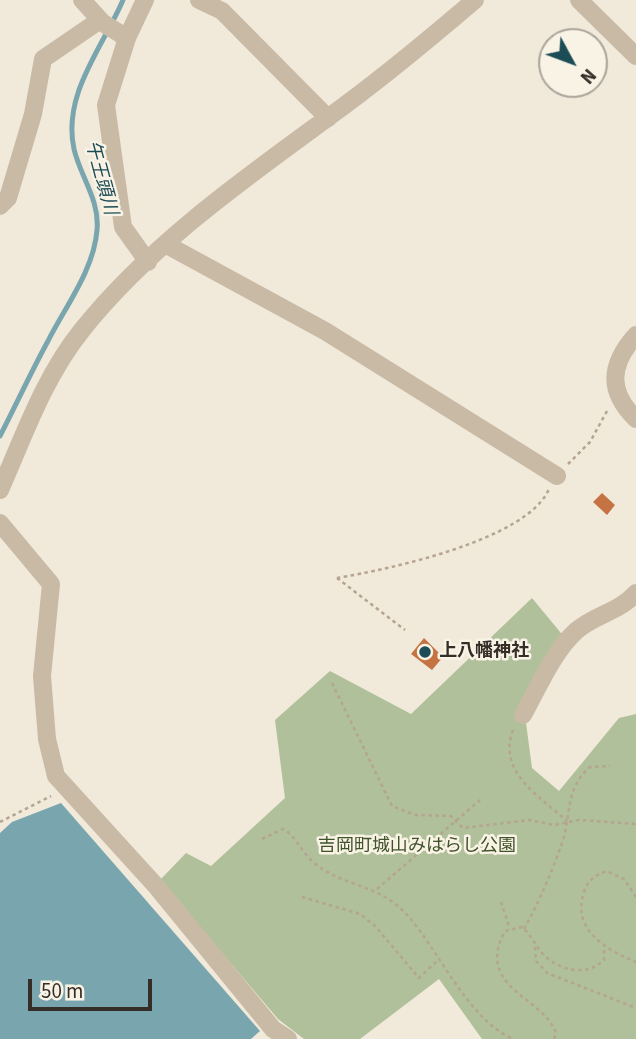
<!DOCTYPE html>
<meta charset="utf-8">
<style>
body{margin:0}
#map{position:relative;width:636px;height:1039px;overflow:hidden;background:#f1e9da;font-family:"Source Sans 3",sans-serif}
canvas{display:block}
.north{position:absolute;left:538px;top:28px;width:70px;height:70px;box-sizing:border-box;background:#f9f3e6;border:2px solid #aba49a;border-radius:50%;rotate:131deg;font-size:19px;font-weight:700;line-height:28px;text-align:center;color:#352d27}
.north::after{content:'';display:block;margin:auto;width:24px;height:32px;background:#1c4c56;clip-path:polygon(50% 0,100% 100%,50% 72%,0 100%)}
.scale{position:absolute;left:28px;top:979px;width:124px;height:32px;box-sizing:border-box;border:4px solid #352d27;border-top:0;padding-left:9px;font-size:21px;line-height:24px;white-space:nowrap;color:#352d27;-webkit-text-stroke:5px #f9f3e6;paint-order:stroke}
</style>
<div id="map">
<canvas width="636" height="1039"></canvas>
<div class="north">N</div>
<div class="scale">50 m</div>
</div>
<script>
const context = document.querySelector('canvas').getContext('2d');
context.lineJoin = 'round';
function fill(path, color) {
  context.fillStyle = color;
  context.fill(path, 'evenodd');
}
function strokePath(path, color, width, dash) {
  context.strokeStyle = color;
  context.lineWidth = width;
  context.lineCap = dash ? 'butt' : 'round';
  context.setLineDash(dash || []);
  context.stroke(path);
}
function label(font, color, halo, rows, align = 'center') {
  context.font = font + ' "Source Sans 3","Noto Sans JP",sans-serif';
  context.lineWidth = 5;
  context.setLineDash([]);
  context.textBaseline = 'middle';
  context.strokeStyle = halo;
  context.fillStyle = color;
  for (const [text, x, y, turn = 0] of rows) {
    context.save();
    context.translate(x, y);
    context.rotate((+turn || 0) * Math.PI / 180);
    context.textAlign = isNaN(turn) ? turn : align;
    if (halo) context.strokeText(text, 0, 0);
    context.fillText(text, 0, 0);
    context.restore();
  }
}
fill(new Path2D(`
 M532 598 570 644 526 723 532 768 559 791 619 718 636 714V1039H482L439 979 360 1039H304L278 1019 160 880 186 853 211 866 285 798 275 720 330 671 411 714Z`), '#afc09a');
fill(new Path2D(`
 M61 803 260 1031 251 1039H0V833L12 822Z`), '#79a6ae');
strokePath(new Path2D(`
 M0 436C16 405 31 372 48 341 65 307 94 270 97 230 100 200 80 176 74 149 62 94 103 47 123 0`), '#79a6ae', 5);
fill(new Path2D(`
 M602 493 615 505 607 515 593 502Z
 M424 638 443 657 432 670 411 654Z`), '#c67343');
strokePath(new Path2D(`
 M568 464 590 442 607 411
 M337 578C390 569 527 540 549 489
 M337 578 405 630
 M332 683 392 806 415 815 451 816 463 828 529 820 554 825 579 820 636 824
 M513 730C497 772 540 797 567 821
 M0 822 51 796
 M262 839 283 829C296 836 301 851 312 861 342 888 379 882 409 917 440 953 469 1020 513 1039
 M377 889 480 800
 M302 897 360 914 375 926 419 978 438 960
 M636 897 624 879 607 871C595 875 588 880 584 892 571 929 606 950 636 962
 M501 902 510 929
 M524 929C539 902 552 872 562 843 572 814 564 790 590 767L610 766
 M535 947 536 961 547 973 636 1008
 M554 1039 556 1033C543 996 474 988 505 931L522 927C531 935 535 945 543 954 559 971 587 977 604 960V947`), '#b5a490', 2.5, [3.5, 3.5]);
strokePath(new Path2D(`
 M82 0 103 23 127 38
 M199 0 222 11 328 118
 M579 0 636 56
 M0 206 8 198 33 114 43 59 100 20
 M167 245 325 331 557 476
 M636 335C610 364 607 391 636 419
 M0 523 51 584 42 676 47 739 56 776 156 886 273 1029 288 1039
 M523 715C538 688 553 652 576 631 594 615 619 612 636 593`), '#c9baa6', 18);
strokePath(new Path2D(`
 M145 0 127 38 106 105 123 227 148 262
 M0 490C24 436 44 377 82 330 148 247 241 181 326 119 378 82 427 41 475 0`), '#c9baa6', 18);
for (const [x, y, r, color] of [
 [425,652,7,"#1c4c56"]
]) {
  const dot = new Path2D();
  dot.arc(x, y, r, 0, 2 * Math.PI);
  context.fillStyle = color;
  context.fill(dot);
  strokePath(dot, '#f9f3e6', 2.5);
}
label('bold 18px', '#352d27', '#f9f3e6', [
 ["上八幡神社",439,652]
], 'left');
label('18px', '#40532b', '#f9f3e6', [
 ["吉岡町城山みはらし公園",417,847]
]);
label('italic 19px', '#1c4c56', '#f9f3e6', [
 ["午王頭川",100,178,75]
]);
</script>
